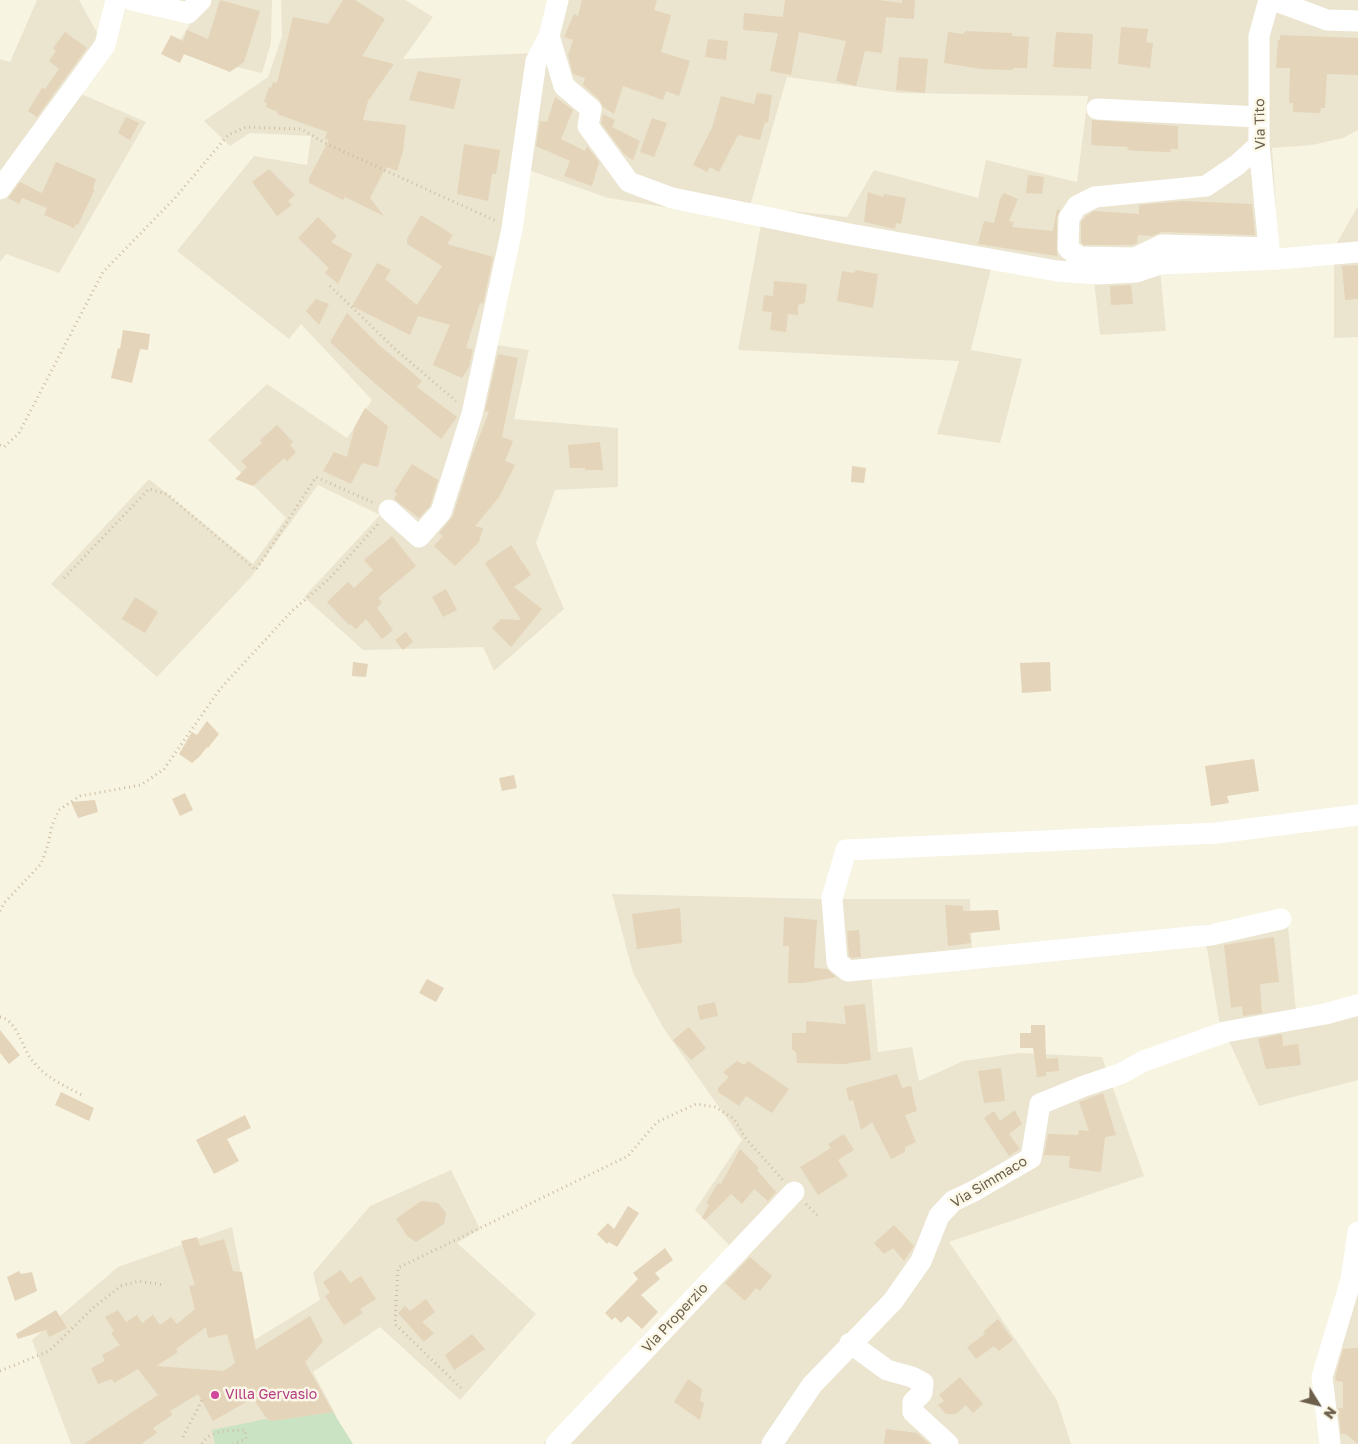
<!DOCTYPE html>
<style>
body{margin:0}
#map{position:relative;width:1358px;height:1444px;overflow:hidden;background:#f8f4e2;font-family:"Golos Text",sans-serif}
canvas{display:block}
.north{position:absolute;left:1293px;top:1379px;width:50px;height:50px;-webkit-text-stroke:4px #fcf8e7;paint-order:stroke;rotate:126deg;font-size:14px;font-weight:700;line-height:20px;text-align:center;color:#6c5f4c}
.north::after{content:'';display:block;margin:auto;width:18px;height:22px;background:#6c5f4c;clip-path:polygon(50% 0,100% 100%,50% 72%,0 100%)}
</style>
<div id="map">
<canvas width="1358" height="1444"></canvas>
<div class="north">N</div>
</div>
<script>
const context = document.querySelector('canvas').getContext('2d');
context.lineJoin = 'round';
function fill(path, color) {
  context.fillStyle = color;
  context.fill(path, 'evenodd');
}
function strokePath(path, color, width, dash) {
  context.strokeStyle = color;
  context.lineWidth = width;
  context.lineCap = dash ? 'butt' : 'round';
  context.setLineDash(dash || []);
  context.stroke(path);
}
function label(font, color, halo, rows, align = 'center') {
  context.font = font + ' "Golos Text",sans-serif';
  context.lineWidth = 5;
  context.setLineDash([]);
  context.textBaseline = 'middle';
  context.strokeStyle = halo;
  context.fillStyle = color;
  for (const [text, x, y, turn = 0] of rows) {
    context.save();
    context.translate(x, y);
    context.rotate((+turn || 0) * Math.PI / 180);
    context.textAlign = isNaN(turn) ? turn : align;
    if (halo) context.strokeText(text, 0, 0);
    context.fillText(text, 0, 0);
    context.restore();
  }
}
fill(new Path2D(`
 M37 0H79L100 38 113 0H272L271 43 262 73 173 52 194 17 124 3 79 93 146 122 59 273 6 254 0 262V59L10 62Z
 M281 0H405L433 17 403 59 533 53 548 0H1358V130L1343 138 1312 145 1272 148 1279 256 1159 260 1166 331 1100 335 1094 280 992 265 971 350 1022 359 1000 443 937 434 959 361 738 350 764 208 847 217 874 170 978 198 986 160 1077 182 1088 96 901 93 787 77 746 220 608 198 531 171 497 345 529 350 514 419 618 428V487L555 490 536 543 564 609 494 671 483 647 363 650 304 597 380 515 318 485 251 577 157 677 51 584 149 479 253 564 286 518 208 440 267 384 347 438 372 400 301 324 289 339 177 251 254 156 307 165 311 136 250 133 230 146 204 121 268 77 282 36Z
 M1358 206V337L1334 338V248Z
 M612 894 823 899H970L972 951 871 974 878 1052 912 1047 919 1081 963 1061 1019 1053 1102 1057 1144 1176 949 1242 1057 1400 1071 1444H543L731 1247 695 1210 742 1140 664 1029 633 973Z
 M1287 915 1296 1011 1358 1000V1080L1259 1106 1219 1020 1203 925Z
 M451 1170 480 1229 457 1243 536 1314 460 1400 380 1327 313 1372 336 1415 229 1430 220 1444H71L32 1340 118 1267 232 1227 254 1340 320 1300 313 1273 370 1206Z
 M1358 1240V1444H1327L1330 1338Z`), '#ebe5d0');
fill(new Path2D(`
 M333 1412 353 1444H215L212 1430 266 1419 272 1421Z`), '#c9e3c3');
fill(new Path2D(`
 M220 0 260 11 244 62 230 72 184 54 180 63 161 54 171 35 183 41 187 30 208 39Z
 M343 0H355L385 19 362 56 394 64 368 101 363 120 406 125 403 151 397 171 386 167 370 198 384 216 345 197 343 200 309 183V178L329 140 325 139 327 132 277 114 278 112 266 107 267 103 264 102 269 87 271 88 273 82 277 83 293 17 328 24Z
 M582 0H657L654 10 671 15 661 52 690 61 679 96 666 91 663 100 623 86 614 114 603 107 599 99 583 85 585 78 573 74 568 55 573 40 564 37 574 14 578 16Z
 M785 0H879L902 3V0H915L914 19 886 17 882 53 865 51 856 86 836 81 846 41 799 32 791 75 770 71 778 33 743 30 744 13 783 17Z
 M1121 27 1148 29 1146 42 1153 43 1150 68 1118 64Z
 M966 31 1012 33V36L1029 37 1027 68H1013V70L981 69 944 63 948 32 963 34Z
 M65 32 87 48 37 117 28 111 42 88 45 89 59 69 49 61 56 51 53 48Z
 M1056 32 1093 34 1091 69 1053 67Z
 M1280 35 1358 38V75L1327 74 1325 108H1321L1320 113 1293 112V103H1289L1290 68H1276L1278 40H1280Z
 M708 39 728 41 726 60 705 57Z
 M899 57 928 59 925 93 896 90Z
 M418 71 461 79 454 109 409 100Z
 M757 93 772 95 768 123 765 122 760 140 738 135 719 172 710 167 707 172 693 165 712 128 721 96 754 104Z
 M555 97 573 110 561 139 585 151 587 146 599 162 592 186 564 176 570 161 536 146 540 121 547 122Z
 M603 114 615 120 612 127 640 141 633 160 625 155 601 123Z
 M126 117 139 123 130 140 118 133Z
 M652 118 667 123 654 157 640 152Z
 M1092 120 1178 126V149H1170L1171 152 1140 151 1127 150 1128 147 1091 145Z
 M464 144 500 150 496 174H492L488 201 457 194Z
 M56 162 96 179 93 188 94 191 78 225 76 224 74 228 44 215 47 208 22 198 19 204 8 198 20 182 42 193Z
 M269 169 295 195 288 201 292 205 277 216 252 182Z
 M1028 175 1044 177 1042 194 1026 193Z
 M868 192 883 197 884 194 906 198 901 224 896 223 895 229 864 222Z
 M1004 193 1018 199 1009 221 1014 222 1012 227 1053 231 1057 209 1060 210 1057 218V256L978 244 984 221 994 223 1000 199Z
 M1183 201 1252 204 1255 235 1162 232 1152 236 1138 235 1137 243 1132 245H1084L1081 242V222L1086 216 1094 211 1139 214V205Z
 M421 215 453 235 447 244 493 257 483 304 480 303 466 348 473 349 469 367 462 378 433 365 450 325 418 316 410 335 352 306 377 263 391 270 385 279 417 305 442 266 407 244V239Z
 M318 217 337 236 331 242 352 254 338 284 325 273 329 268 298 238Z
 M1358 265V299L1345 300 1342 266Z
 M856 270 878 274 873 308 837 301 842 271 854 273Z
 M774 281 807 284 805 303 798 305V315L788 314 786 332 770 330 772 312 762 311 764 295 773 296Z
 M1131 285 1133 304 1111 305 1110 286Z
 M316 299 329 304 319 325 306 311Z
 M347 313 380 346 422 381 417 387 457 417 441 439 371 380 330 342Z
 M123 330 150 334 148 350 140 349 132 383 111 378 118 348 120 349Z
 M498 354 518 358 502 437 513 441 505 461 515 465 499 497 475 526 483 528 479 542 455 566 434 546 443 536 439 533 453 516 472 455 489 412 485 411Z
 M365 408 388 426 378 467 362 463 351 484 323 471 334 452 347 457 355 426Z
 M277 425 293 442 290 445 296 452 287 461 284 458 253 486 235 479 247 467 241 461 262 443 260 440Z
 M600 442 603 470H585V468H570L568 445Z
 M412 464 438 480 430 506 419 518 394 499 397 493 394 492Z
 M852 466 866 468 864 483 851 482Z
 M392 536 416 566 378 598 382 602 377 608 393 630 382 639 366 619 356 629 350 624 349 625 327 602 348 582 354 588 373 570 364 560Z
 M511 545 531 575 514 587 542 609 511 647 492 628 501 619 521 620 485 563Z
 M446 589 457 610 443 617 432 597Z
 M135 597 158 612 145 633 122 619Z
 M406 632 413 642 403 650 395 640Z
 M353 662 368 664 366 677 352 676Z
 M1050 662 1051 691 1022 693 1020 663Z
 M207 721 219 734 208 748 207 747 200 756 192 763 179 754 192 732 197 735Z
 M1254 759 1259 791 1227 796 1229 803 1211 806 1205 766Z
 M514 775 517 788 502 791 499 778Z
 M185 793 193 810 180 816 172 799Z
 M95 800 98 812 78 818 71 802Z
 M945 905 963 906V911L998 910 1000 930 969 933 971 943 948 946Z
 M680 908 682 943 637 949 632 914Z
 M784 917 817 920 814 968 827 969 836 977 804 983H788L789 946H783Z
 M859 930 861 957 852 958 849 956 847 931Z
 M1274 937 1279 982 1260 984 1262 1013 1243 1016 1242 1006 1231 1008 1224 945Z
 M427 979 444 988 436 1002 419 993Z
 M715 1002 718 1016 700 1020 697 1006Z
 M865 1004 871 1060 844 1064 797 1063 796 1052 792 1049V1033H806V1021L846 1024 844 1006Z
 M1031 1025H1045L1046 1059 1058 1058 1059 1071 1046 1072V1076L1037 1077 1033 1048H1020V1033H1031Z
 M689 1027 706 1048 691 1060 673 1040Z
 M0 1030 20 1055 9 1064 0 1053Z
 M1282 1034 1283 1046 1298 1044 1301 1065 1266 1069 1258 1039Z
 M737 1061 744 1065 748 1061 789 1089 772 1113 746 1096 739 1106 718 1092V1088L729 1077 723 1072Z
 M1001 1068 1005 1101 984 1103 978 1071Z
 M897 1074 902 1088 911 1086 917 1111 905 1115 916 1142 905 1147V1152L891 1159 872 1122 861 1130 853 1100 849 1101 846 1088Z
 M61 1092 94 1108 89 1121 55 1105Z
 M1103 1093 1116 1135 1105 1137 1101 1172 1069 1168 1070 1156 1044 1155 1048 1134 1078 1135 1079 1130 1089 1131 1079 1102Z
 M1015 1110 1022 1124 1009 1134 1020 1149 1009 1156 984 1118 994 1111 1000 1121Z
 M245 1115 251 1128 227 1139 239 1161 214 1174 196 1140Z
 M844 1134 854 1150 838 1160 848 1176 818 1195 800 1167 831 1148 828 1144Z
 M740 1149 759 1168 757 1170 776 1192 768 1201 754 1189 742 1204 731 1194 705 1220 702 1218 709 1205 706 1203 718 1183 721 1184Z
 M421 1201 438 1203 446 1213 444 1224 416 1242 408 1237 396 1219Z
 M628 1206 639 1213 617 1247 609 1242 607 1244 597 1234 608 1223 614 1229Z
 M894 1225 914 1246 904 1261 893 1248 884 1254 874 1243Z
 M197 1237 200 1246 224 1239 233 1271 242 1272 256 1350 310 1316 323 1341 305 1362 333 1412 272 1421 267 1419 253 1398 213 1421 198 1394 170 1411 172 1415 153 1428 157 1433 141 1444H84L158 1395 138 1369 114 1383 112 1379 98 1384 91 1368 105 1361 102 1355 120 1345 111 1333 114 1331 105 1317 118 1310 126 1322 137 1315 142 1323 153 1315 160 1325 171 1317 177 1324 195 1309 189 1286 195 1285 181 1241ZM206 1327 208 1338 227 1334 235 1363 224 1371 156 1366 178 1352 176 1349Z
 M665 1248 673 1260 655 1273 660 1279 641 1295 658 1312 642 1329 628 1316 621 1323 615 1317 612 1320 605 1313 638 1279 633 1273Z
 M750 1257 772 1276 760 1291 756 1288 745 1301 725 1283Z
 M341 1270 350 1283 361 1276 376 1299 360 1309 363 1313 344 1325 325 1296 330 1293 323 1282Z
 M19 1271 21 1274 32 1272 37 1291 15 1301 7 1277Z
 M426 1299 435 1312 422 1322 434 1333 424 1342 398 1313 405 1306 410 1311Z
 M56 1310 67 1328 49 1337 46 1330 18 1339 16 1334Z
 M998 1319 1013 1340 999 1351 994 1346 976 1359 967 1347 985 1334 983 1332Z
 M472 1334 485 1349 454 1370 445 1355Z
 M1358 1348V1444L1346 1434H1341L1338 1408H1343V1382L1336 1381 1335 1378 1343 1349Z
 M960 1377 983 1404 973 1413 966 1405 956 1414H946L938 1405 944 1401 939 1395Z
 M688 1379 702 1389 700 1401 704 1403 700 1420 674 1402Z
 M886 1429 917 1433 929 1444H884Z`), '#e4d4b9');
strokePath(new Path2D(`
 M330 286 395 349 456 401
 M0 445 4 447 19 433 103 272 175 198 228 135 246 127 301 129 325 143 496 221
 M64 578 149 489 167 494 256 570 316 477 374 503
 M0 911 4 903 41 864 48 845 52 825 59 810 80 796 141 785 164 769 220 689 292 611 329 579 378 524
 M0 1017C15 1019 22 1045 29 1056 42 1076 61 1084 82 1095
 M806 1204 818 1216
 M0 1371 49 1351 94 1307 121 1286 139 1281 164 1285
 M461 1388 395 1324 398 1268 628 1156 657 1122 696 1104 715 1107 733 1118 747 1140 783 1180
 M183 1437 202 1400
 M202 1444C211 1429 229 1431 245 1430L246 1439 233 1444`), '#cdbda2', 3, [1, 4]);
strokePath(new Path2D(`
 M132 0 188 13 201 0
 M1273 0 1327 20 1358 21
 M549 36 564 86 591 109 588 126 629 182 672 198 844 233 1057 271 1098 274 1136 272 1160 264 1278 259 1358 252
 M1097 109 1259 117
 M1259 145 1237 165 1206 186 1095 197 1077 206 1069 218 1068 248 1079 257 1135 258 1162 245 1269 248 1259 145V36L1269 0
 M0 189 105 45 116 0
 M389 510 419 537 441 512 472 414 512 229 536 61 549 36 558 0
 M1281 919 1211 935 848 971 837 962 832 898 846 850 1217 833 1358 815
 M850 1343 887 1370 912 1377 923 1383 922 1393 913 1402V1412L948 1444
 M556 1444 794 1192
 M772 1444 812 1385 893 1301 921 1261 939 1216 953 1201 974 1191 1031 1158 1040 1104 1084 1086 1120 1074 1144 1061 1225 1032 1325 1014 1358 1005
 M1330 1444 1322 1377 1351 1280 1358 1232`), '#fff', 21);
for (const [x, y, r, color] of [
 [215,1395,5,"#d1479c"]
]) {
  const dot = new Path2D();
  dot.arc(x, y, r, 0, 2 * Math.PI);
  context.fillStyle = color;
  context.fill(dot);
  strokePath(dot, '#fcf8e7', 2);
}
label('14px', '#6c5f4c', '#fcf8e7', [
 ["Via Tito",1260,124,-91],
 ["Via Simmaco",989,1182,-31],
 ["Via Properzio",675,1318,-47]
]);
label('14px', '#b23c85', '#fcf8e7', [
 ["Villa Gervasio",225,1395]
], 'left');
</script>
